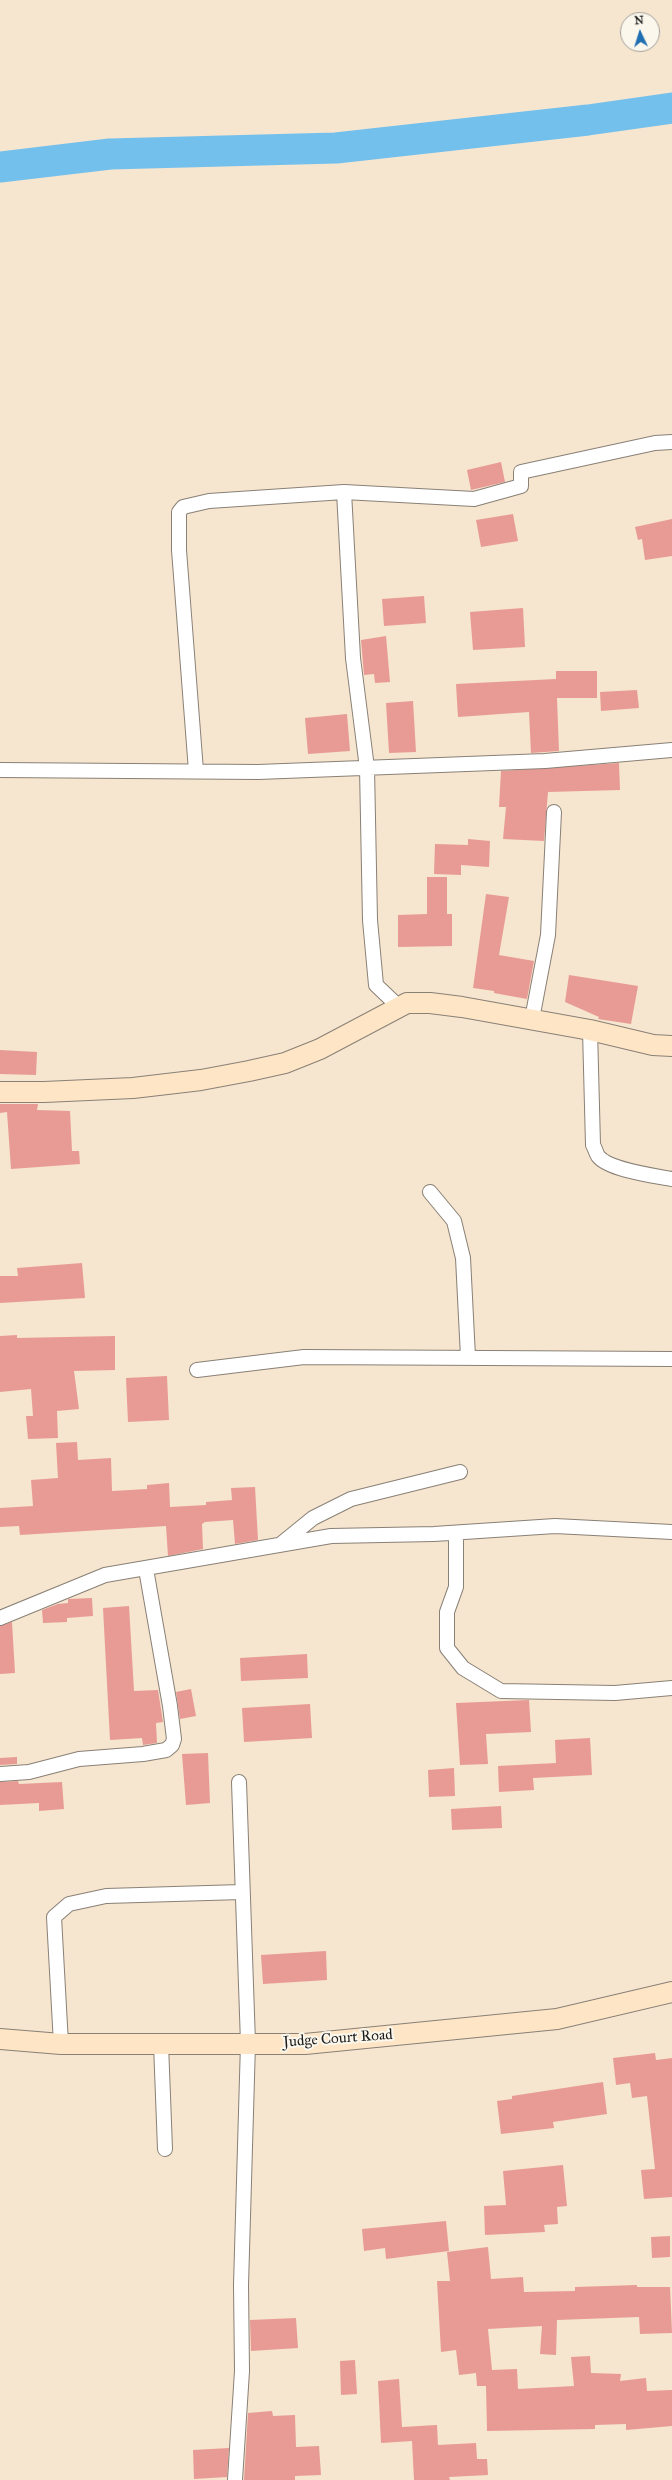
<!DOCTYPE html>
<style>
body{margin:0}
#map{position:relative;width:672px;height:2480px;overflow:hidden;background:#f6e5cf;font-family:"IM FELL Great Primer",serif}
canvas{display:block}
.north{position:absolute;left:620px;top:12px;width:40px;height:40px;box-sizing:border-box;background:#fbf7ec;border:1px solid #a29f99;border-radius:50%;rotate:356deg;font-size:11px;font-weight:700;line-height:16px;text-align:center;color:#1c1c1c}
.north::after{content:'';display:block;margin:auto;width:14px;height:18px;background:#1f6fb2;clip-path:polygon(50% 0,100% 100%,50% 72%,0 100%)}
</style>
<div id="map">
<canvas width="672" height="2480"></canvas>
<div class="north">N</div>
</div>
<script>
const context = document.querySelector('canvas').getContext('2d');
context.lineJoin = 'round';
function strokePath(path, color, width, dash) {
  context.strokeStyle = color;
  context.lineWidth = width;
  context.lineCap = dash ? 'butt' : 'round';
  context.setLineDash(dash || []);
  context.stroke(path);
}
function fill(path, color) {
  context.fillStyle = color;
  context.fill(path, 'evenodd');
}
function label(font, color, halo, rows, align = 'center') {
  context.font = font + ' "IM FELL Great Primer",serif';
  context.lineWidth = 4;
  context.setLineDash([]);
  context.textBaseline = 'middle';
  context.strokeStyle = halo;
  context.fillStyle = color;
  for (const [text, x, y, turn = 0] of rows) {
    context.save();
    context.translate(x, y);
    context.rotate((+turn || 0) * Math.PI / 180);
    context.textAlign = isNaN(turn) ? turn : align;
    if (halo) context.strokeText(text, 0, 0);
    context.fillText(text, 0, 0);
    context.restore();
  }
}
strokePath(new Path2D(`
 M0 167 110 154 336 148 588 120 672 108`), '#73c0ed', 31);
fill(new Path2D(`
 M501 462 505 482 471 490 467 470Z
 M513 514 518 541 481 547 476 520Z
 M672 519V556L645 560 642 539 638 540 635 527Z
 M424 596 426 623 384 626 382 599Z
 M523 608 525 647 473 650 470 612Z
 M386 636 390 682 375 683 374 674 364 675 361 640Z
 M556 671H597V698H557L559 751 531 753 529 712 458 717 456 684 556 679Z
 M637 690 639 708 601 711 600 692Z
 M413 701 416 752 389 753 386 703Z
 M347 714 350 751 308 754 305 718Z
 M619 763 620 790 548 792 544 841 503 839 506 807H499L501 771Z
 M468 839 490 841 489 867 461 865V875L434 874 435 844 468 845Z
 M427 877H447V914H452V946L398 947V915L427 914Z
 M486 894 509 897 499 955 534 961 527 999 494 993V991L473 988Z
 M569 975 638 986 631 1024 598 1019 599 1017 565 1002Z
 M0 1050 37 1052 36 1075 0 1074Z
 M0 1104H38L37 1110 70 1111 72 1151H79L80 1164 11 1169 7 1112 0 1113Z
 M82 1263 85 1298 0 1303V1276H18L17 1268Z
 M17 1335V1338L115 1336V1370L74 1371 79 1409 57 1411 58 1438 28 1439 26 1416H33L31 1389 0 1392V1336Z
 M167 1376 169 1420 128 1422 126 1378Z
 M77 1442 78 1460 111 1458 112 1491 147 1489V1485L169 1483 170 1507 206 1505V1502L232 1500 231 1488 255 1487 258 1540 235 1544 233 1520 205 1522 202 1524 203 1549 168 1556 166 1526 20 1535 19 1526 0 1527V1508L33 1506 31 1480 58 1478 56 1443Z
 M92 1598 93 1616 67 1618V1622L43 1623 42 1610 58 1604 68 1603V1599Z
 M129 1606 134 1691 158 1690 163 1722 156 1723 157 1743 143 1745 142 1738 110 1740 103 1608Z
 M12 1622 15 1673 0 1674V1626Z
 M307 1654 308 1678 241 1681 240 1658Z
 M191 1689 196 1716 180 1719 176 1692Z
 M529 1700 531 1732 486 1734 488 1764 460 1765 456 1703Z
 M310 1704 312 1738 244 1742 242 1708Z
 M590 1738 592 1775 533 1778 534 1790 499 1792 498 1766 556 1763 555 1740Z
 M208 1753 210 1803 186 1805 182 1754Z
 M17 1757V1764L0 1765V1758Z
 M454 1768 455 1796 429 1797 428 1770Z
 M18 1781 19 1784 62 1782 64 1809 39 1811V1803L0 1805V1782Z
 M501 1806 502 1828 452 1830 451 1809Z
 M326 1951 327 1980 263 1984 261 1955Z
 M655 2053 656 2060 672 2058V2197L644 2199 641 2170 655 2169 647 2096 632 2098 630 2083 616 2085 613 2058Z
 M603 2082 607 2114 553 2122 554 2128 501 2134 497 2101 512 2099V2096Z
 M563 2165 567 2206 557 2207 558 2224 544 2225 545 2232 485 2235 484 2206 506 2205 503 2171Z
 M446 2221 449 2251 386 2259 385 2248 364 2251 362 2229Z
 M670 2236V2257L652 2258 651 2237Z
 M488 2247 491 2279 523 2277 524 2292 575 2291V2287L637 2285V2287H670L672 2333 640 2334 639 2317 557 2320 556 2355 540 2354 542 2326 488 2329 492 2370 517 2369 518 2389 574 2386 571 2357 590 2356 591 2373 621 2374 620 2381 646 2378 647 2391 672 2390V2426L626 2430V2424L595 2425V2429L487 2431 486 2386H477L476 2373 459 2375 456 2350 441 2352 437 2281H450L447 2252Z
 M296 2318 298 2348 251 2351 250 2320Z
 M355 2360 357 2394 341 2395 340 2361Z
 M399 2379 402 2427 437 2425 438 2445 476 2443 477 2459H487L488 2475 449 2477 450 2480H414L412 2441 381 2443 378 2381Z
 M272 2411 273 2416 295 2415 296 2447 319 2446 321 2475 295 2476V2480H244L248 2413Z
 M229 2448 227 2477 194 2479 193 2450Z`), '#e89b95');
const street = new Path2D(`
 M344 492 353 658 367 768 370 920 376 985 398 1006
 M0 770 258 772 545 761 672 750
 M196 771 179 550V512L183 507 209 501 344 492 474 499 521 486V472L655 443 672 442
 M532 1019 548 935 554 812
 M590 1030 593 1145C595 1148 596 1153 598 1156 608 1170 656 1176 672 1179
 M430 1192 454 1221 463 1258 468 1357
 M197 1370 304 1357 672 1359
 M456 1533V1587L447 1612V1648L463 1668 501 1691 615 1693 672 1688
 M281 1544 313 1518 351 1499 460 1472
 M0 1618 105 1575 331 1536 434 1534 555 1526 672 1532
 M0 1774 29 1772 79 1759 143 1754 166 1750 172 1745 174 1739 170 1706 146 1569
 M61 2044 54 1917 69 1904 106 1896 242 1892
 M161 2044 165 2149
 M235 2480 242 2371 241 2285 248 2043 239 1782`);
const secondary = new Path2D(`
 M0 1092H44L133 1088 201 1080 249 1071 285 1063 320 1049 407 1003H430L462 1007 590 1030 653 1045 672 1046
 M0 2039 61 2044H305L557 2019 672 1992`);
strokePath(street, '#898076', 16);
strokePath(secondary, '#898076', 22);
strokePath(street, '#fff', 14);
strokePath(secondary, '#fde5c5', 20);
label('15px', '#1c1c1c', '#fbf7ec', [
 ["Judge Court Road",338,2039,-4]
]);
</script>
